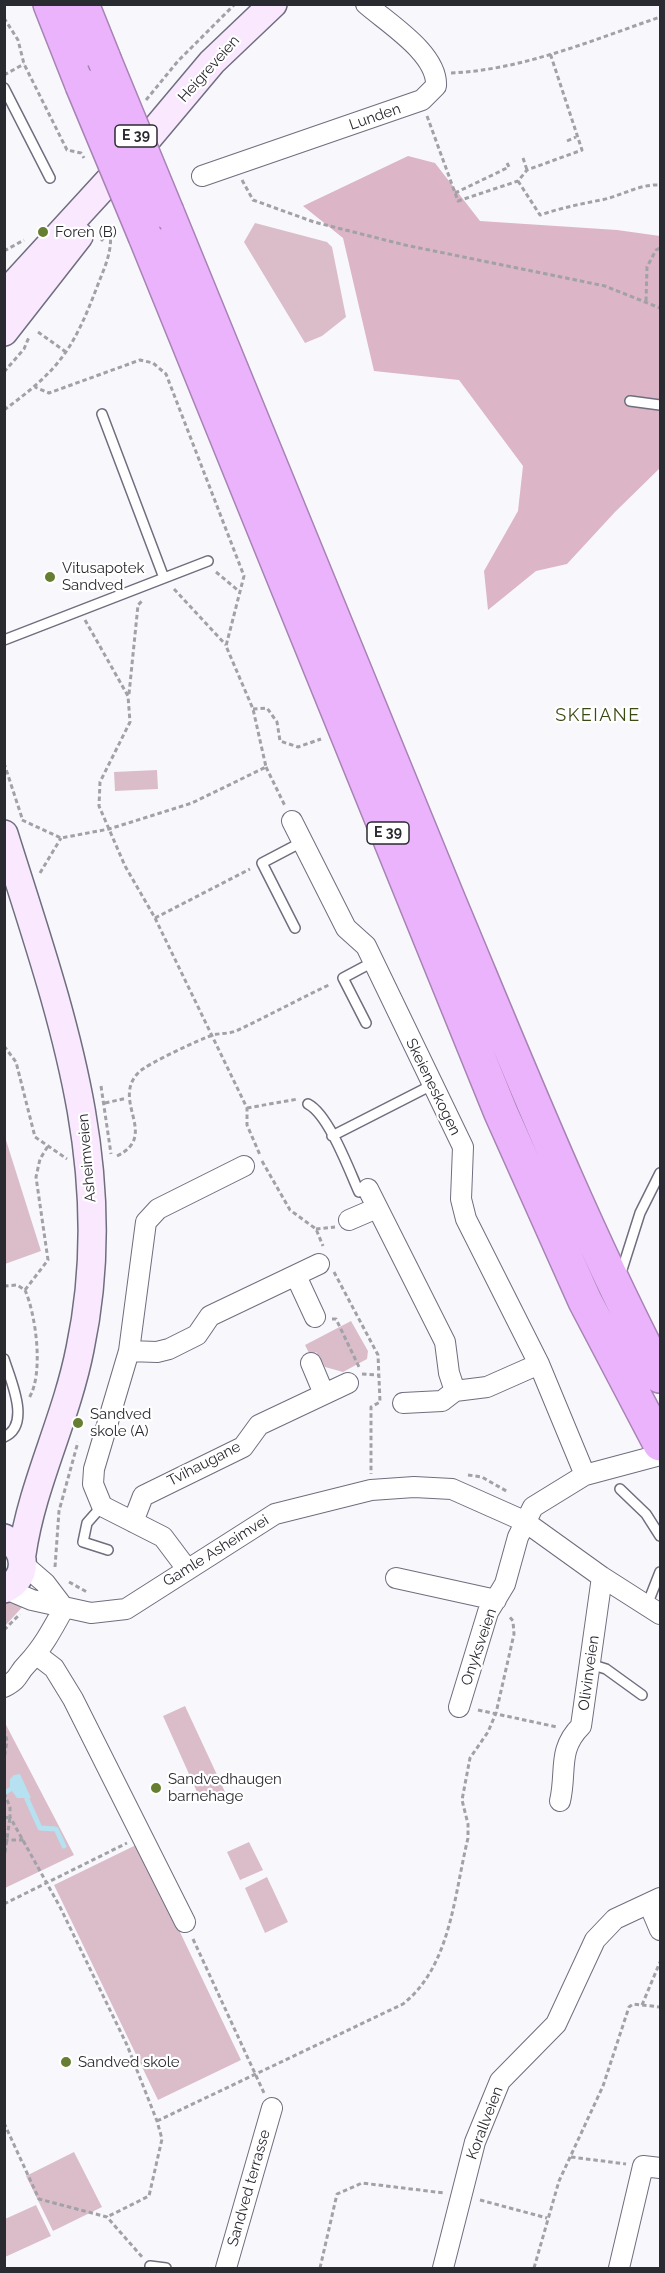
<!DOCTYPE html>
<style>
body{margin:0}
#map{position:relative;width:665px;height:2273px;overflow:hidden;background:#f8f8fc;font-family:Raleway,sans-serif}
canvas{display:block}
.frame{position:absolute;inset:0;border:6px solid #2a2a31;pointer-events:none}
</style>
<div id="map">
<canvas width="665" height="2273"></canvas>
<div class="frame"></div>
</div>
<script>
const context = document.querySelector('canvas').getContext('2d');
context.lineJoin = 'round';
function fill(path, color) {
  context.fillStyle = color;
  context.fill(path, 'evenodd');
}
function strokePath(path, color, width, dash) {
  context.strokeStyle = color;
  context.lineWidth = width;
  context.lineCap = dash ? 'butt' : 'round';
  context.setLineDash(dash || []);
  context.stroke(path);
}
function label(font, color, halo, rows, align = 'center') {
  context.font = font + ' Raleway,sans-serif';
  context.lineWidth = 4.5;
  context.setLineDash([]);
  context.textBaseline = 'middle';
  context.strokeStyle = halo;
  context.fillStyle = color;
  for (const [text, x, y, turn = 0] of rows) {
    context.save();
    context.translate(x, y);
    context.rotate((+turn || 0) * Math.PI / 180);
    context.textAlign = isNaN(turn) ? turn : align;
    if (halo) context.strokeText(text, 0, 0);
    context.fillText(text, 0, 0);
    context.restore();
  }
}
fill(new Path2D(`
 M255 223 327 242 332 247 346 317 322 336 305 343 244 242Z
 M157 770 158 789 115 791 114 772Z
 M5 1137 41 1251 5 1264H4Z
 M351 1321 368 1351 367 1359 343 1372 325 1367 316 1352 310 1355 305 1345Z
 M15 1600 26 1603 5 1626V1602Z
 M185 1706 225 1792 202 1803 163 1716Z
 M4 1721 74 1855 5 1888H4Z
 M249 1842 263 1870 240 1880 227 1852Z
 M138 1844 241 2060 158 2100 54 1885Z
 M267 1877 288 1922 265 1933 245 1888Z
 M74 2152 102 2207 53 2231 26 2176Z
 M36 2205 51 2236 5 2257V2219Z`), '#dbbdca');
fill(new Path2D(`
 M408 156 435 163 480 221 617 230 660 236V468L615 512 567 564 536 571 488 610 484 571 518 511 523 466 459 380 374 371 343 238 303 206Z`), '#dcb5c6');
fill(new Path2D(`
 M20 1774 31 1798H17L12 1791 5 1795V1790L10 1787V1779L14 1775Z`), '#b5e1f0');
strokePath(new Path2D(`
 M27 1799 40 1828 56 1829 64 1846`), '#b5e1f0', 5);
const service = new Path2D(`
 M4 88 50 178
 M630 401 660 405
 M102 414 164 578
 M4 640 208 561
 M295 928 262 863 302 842
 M366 1023 343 978 373 962
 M308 1104C329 1115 349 1170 359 1192
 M332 1136 432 1085
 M620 1276 640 1213 660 1173
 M4 1359C10 1379 32 1425 4 1437
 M620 1489 646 1514 660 1536
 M102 1506 87 1523 83 1542 108 1550
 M647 1605 660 1572
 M590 1664 606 1669 642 1695
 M150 2266 166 2268`);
const minor = new Path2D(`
 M202 176 422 100 436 86C438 54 389 24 366 4
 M292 821 346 928 366 946 463 1147 461 1199 466 1219 539 1364 585 1475
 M368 1189 445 1342 449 1373 455 1391 487 1387 539 1364
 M349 1220 377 1208
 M296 1276 315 1317
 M129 1351 157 1352 169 1349 197 1335 210 1316 319 1264
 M311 1363 324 1394
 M403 1403 442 1401 455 1391
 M133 1522 143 1496 243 1447 259 1425 348 1383
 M23 1564 45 1583 64 1608
 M187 1569 163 1537 102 1506 93 1484 94 1469 129 1351 146 1222 158 1209 244 1166
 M396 1578 496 1600
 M6 1589 32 1600 91 1613 126 1609 275 1514 371 1490 414 1487 452 1489 524 1521 602 1577 660 1614
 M37 1655 54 1668 73 1699 185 1922
 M4 1687C21 1678 16 1675 27 1664 43 1647 53 1628 64 1608
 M459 1707 488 1612 505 1584 518 1537 533 1507 585 1475 660 1455
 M560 1801C567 1771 557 1750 581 1726L602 1577
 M649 1904 660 1930
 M226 2268 272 2108
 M443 2268 475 2142 500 2081 556 2024 595 1940 615 1919 660 1898
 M619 2268 643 2166 660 2168`);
const secondary = new Path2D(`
 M4 295 149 137 212 62 273 4
 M4 332 79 236
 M4 834C58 1006 119 1166 80 1349 66 1420 32 1484 22 1554
 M4 1538C28 1549 29 1579 4 1589`);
const motorway = new Path2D(`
 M50 4 82 85
 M82 4 104 59
 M167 212C260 442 353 672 449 901 516 1061 580 1222 660 1376
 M145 236 501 1113 585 1301 660 1444`);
strokePath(service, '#6e6e7f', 12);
strokePath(minor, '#6e6e7f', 22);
strokePath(secondary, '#6e6e7f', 30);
strokePath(motorway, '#a783b4', 36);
strokePath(new Path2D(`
 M4 18 18 40 24 64 67 150 81 153 84 158
 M451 73C522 70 593 40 660 17
 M4 75 24 64
 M146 100 178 61 235 4
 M427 116 458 201 518 181 527 170 582 150 550 53
 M567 141 576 137
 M523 158 527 170
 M242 180 253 200 314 222 405 245 605 286 660 308
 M518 181 540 215C561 208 580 204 601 200 622 196 638 184 660 185
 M455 193 509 167 507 163
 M101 241 114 226
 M4 251 24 240
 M646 301 647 267 656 250 660 248
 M38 332 66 352
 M4 372 24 349 29 337
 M4 410C59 370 73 350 97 287 104 268 113 252 110 230
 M216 572 240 592
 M174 589 226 645
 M85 620 128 696 130 722 100 782 99 806 125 866 155 918 247 1108V1125L260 1155
 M129 694 138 605 142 601
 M253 709 267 708 277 722 280 741 298 747 321 739
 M4 763 23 821
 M266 767 285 806
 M22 820 61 838 109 829 192 803 266 767 253 709 226 646 244 576 166 374 153 363 140 360 49 393 35 387
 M40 873 61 838
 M155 918 250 869
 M4 1046 16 1062 35 1137 67 1159
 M101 1086 111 1154
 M105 1103 127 1098
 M247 1108 298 1099
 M117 1156C160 1135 110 1101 139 1072 147 1064 200 1039 213 1035 221 1033 228 1034 236 1031 268 1016 299 999 331 984
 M262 1161 290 1210 316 1229 323 1246
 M316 1229 335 1227
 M334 1272 378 1355 380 1402 371 1407V1474
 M4 1286 17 1285 25 1290C36 1315 44 1374 29 1398
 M25 1290 48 1260 36 1177 40 1159 48 1146
 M332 1319H336L360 1369
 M362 1374 378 1375
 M468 1475 482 1477 508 1492
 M55 1567 59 1511 78 1442
 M69 1582 87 1592
 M4 1630 20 1614
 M478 1710 557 1727
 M4 1729 7 1741 4 1760
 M4 1793 10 1807V1817L60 1907 127 2045 157 2121 162 2139 149 2196 107 2217
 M4 1818 10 1817 4 1860
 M4 1840H24
 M4 1904 127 1843
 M193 1939 264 2093
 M642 2005 660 1962
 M157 2121 403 2004C451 1966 454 1895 468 1838V1824L462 1800 470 1758 488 1732 496 1713 514 1634 513 1621 508 1615
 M4 2123 39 2199 107 2217 143 2258
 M571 2157 626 2164
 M480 2200 547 2218
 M320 2268 337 2194 362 2183 444 2193
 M534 2268 559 2181 603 2086 629 2007 633 2004 660 2007`), '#a1a1a7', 3, [4.5, 3]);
strokePath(service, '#fff', 9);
strokePath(minor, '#fff', 20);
strokePath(secondary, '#f9e8fe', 27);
strokePath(motorway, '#eab3fb', 33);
const motorwayBridge = new Path2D(`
 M104 59 167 212
 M82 85 145 236`);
strokePath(motorwayBridge, '#a783b4', 36, []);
strokePath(motorwayBridge, '#eab3fb', 33);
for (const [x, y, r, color] of [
 [43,232,6,"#667e31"],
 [50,577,6,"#667e31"],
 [78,1423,6,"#667e31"],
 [156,1788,6,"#667e31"],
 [66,2062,6,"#667e31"]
]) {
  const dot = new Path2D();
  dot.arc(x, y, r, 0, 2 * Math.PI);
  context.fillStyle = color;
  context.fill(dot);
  strokePath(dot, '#fff', 2);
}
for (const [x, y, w] of [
 [136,136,42],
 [388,833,42]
]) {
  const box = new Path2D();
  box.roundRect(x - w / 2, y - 11, w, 22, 4.5);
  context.fillStyle = '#fff';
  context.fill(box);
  strokePath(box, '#2a2a31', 1.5);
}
label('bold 14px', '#2a2a31', null, [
 ["E 39",136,136],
 ["E 39",388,833]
]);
label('15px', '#2a2a31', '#fff', [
 ["Heigreveien",209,69,-48],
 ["Lunden",375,117,-19],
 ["Skeieneskogen",433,1087,64],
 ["Asheimveien",87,1158,-95],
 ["Tvihaugane",204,1464,-27],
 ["Gamle Asheimvei",216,1551,-32],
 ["Onyksveien",479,1647,-71],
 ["Olivinveien",589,1673,-82],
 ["Korallveien",485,2123,-69],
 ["Sandved terrasse",249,2188,-74]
]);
label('15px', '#2a2a31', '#fff', [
 ["Foren (B)",55,232],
 ["Vitusapotek",62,568],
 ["Sandved",62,585],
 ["Sandved",90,1414],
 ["skole (A)",90,1431],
 ["Sandvedhaugen",168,1779],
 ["barnehage",168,1796],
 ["Sandved skole",78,2062]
], 'left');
context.letterSpacing = '1.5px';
label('18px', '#394a14', '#fff', [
 ["SKEIANE",598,716]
]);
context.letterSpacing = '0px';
</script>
